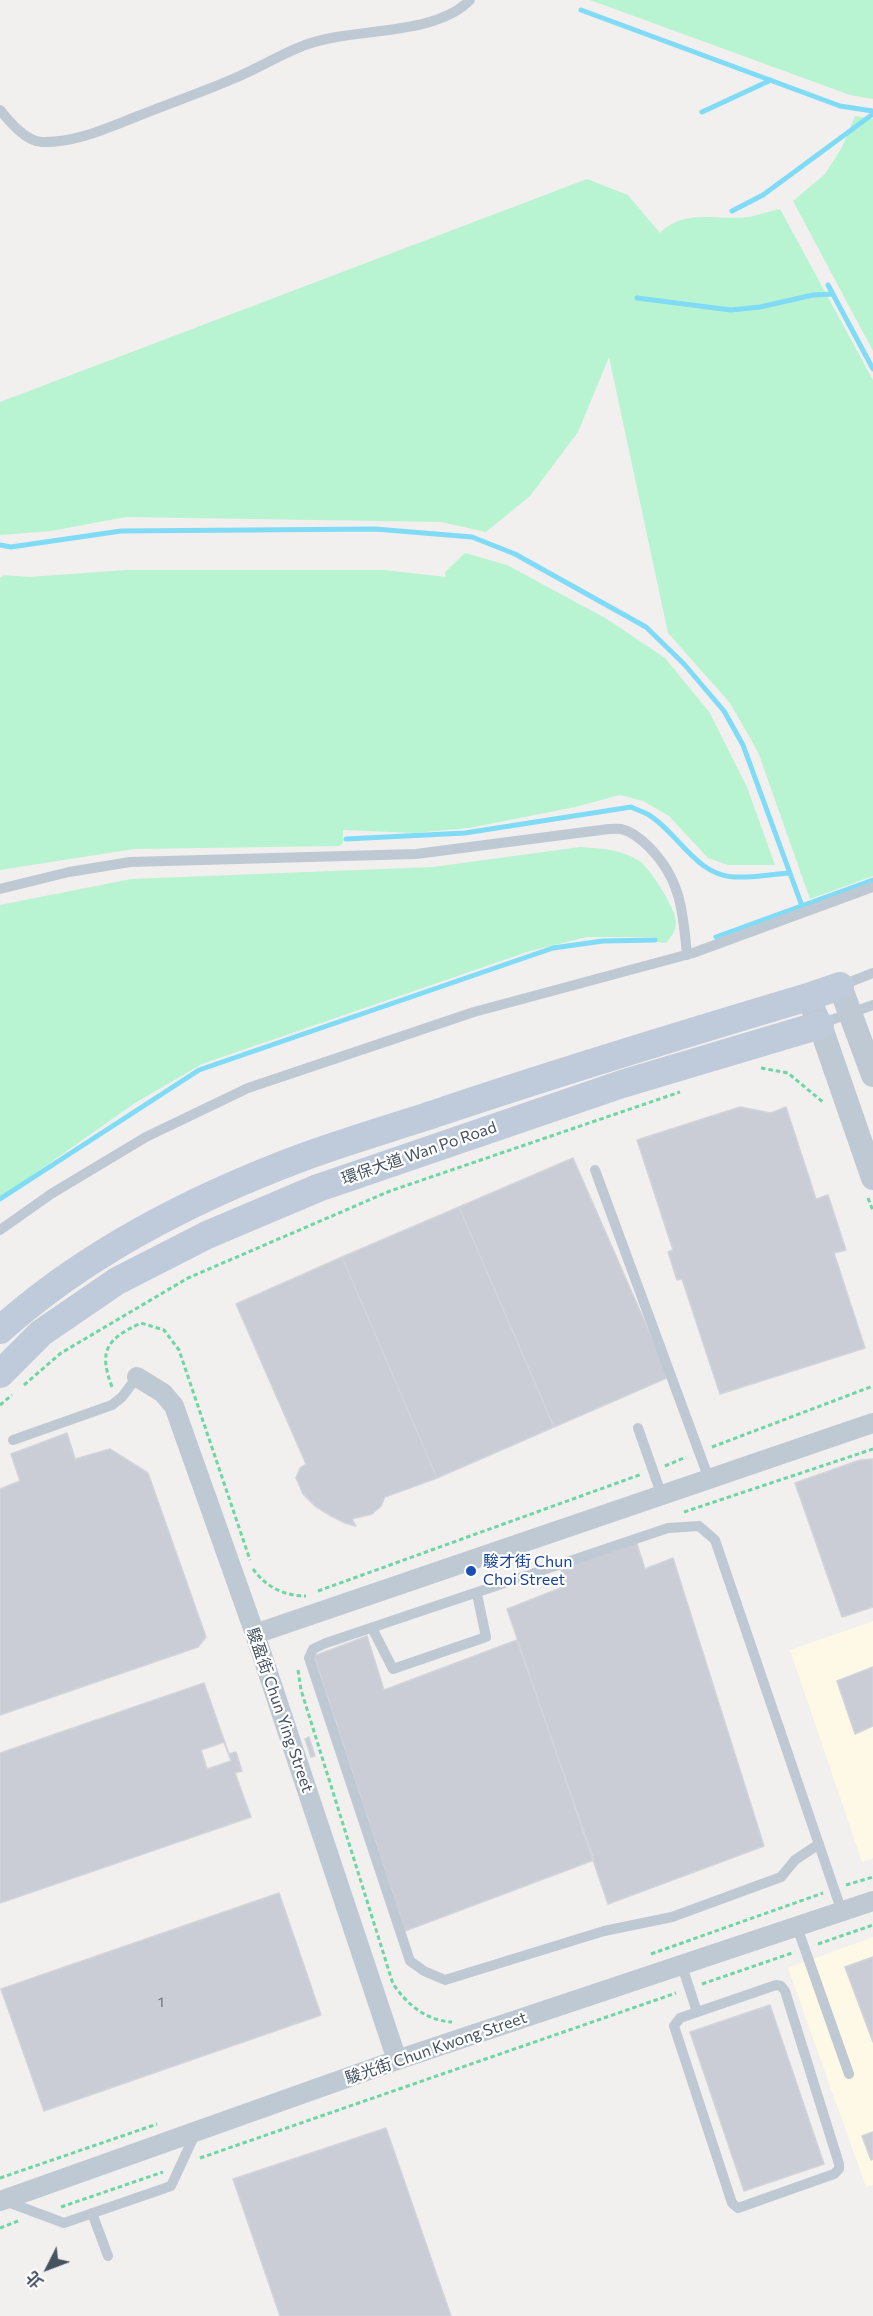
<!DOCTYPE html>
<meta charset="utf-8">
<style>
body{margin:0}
#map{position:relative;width:873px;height:2316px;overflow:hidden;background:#f2efef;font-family:Commissioner,"Noto Sans TC",sans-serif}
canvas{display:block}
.north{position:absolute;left:18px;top:2238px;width:60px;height:60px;-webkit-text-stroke:4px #fff;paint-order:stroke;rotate:228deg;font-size:16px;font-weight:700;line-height:24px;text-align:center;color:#45525f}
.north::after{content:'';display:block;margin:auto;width:21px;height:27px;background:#45525f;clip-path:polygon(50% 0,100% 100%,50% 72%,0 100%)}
</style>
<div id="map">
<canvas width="873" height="2316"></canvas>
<div class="north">北</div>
</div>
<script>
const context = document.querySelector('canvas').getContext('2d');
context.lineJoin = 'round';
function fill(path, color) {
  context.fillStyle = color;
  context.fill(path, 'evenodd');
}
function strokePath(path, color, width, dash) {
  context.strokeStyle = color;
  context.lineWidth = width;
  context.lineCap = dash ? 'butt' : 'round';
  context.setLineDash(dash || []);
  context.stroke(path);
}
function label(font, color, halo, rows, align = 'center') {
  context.font = font + ' Commissioner,"Noto Sans TC",sans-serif';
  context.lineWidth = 4.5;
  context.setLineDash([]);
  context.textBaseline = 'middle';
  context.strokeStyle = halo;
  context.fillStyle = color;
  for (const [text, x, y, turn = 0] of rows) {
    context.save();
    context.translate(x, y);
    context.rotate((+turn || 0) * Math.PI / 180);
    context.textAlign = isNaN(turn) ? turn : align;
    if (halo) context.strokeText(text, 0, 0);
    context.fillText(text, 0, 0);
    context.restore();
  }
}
fill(new Path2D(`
 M873 1621V1858L862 1862 790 1650Z
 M873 1937V2185L866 2187 788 1968Z`), '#fef8e6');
fill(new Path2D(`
 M590 0H873V99L850 95Z
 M855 116 873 119V351L793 201 825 174 842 147Z
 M587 179 628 195 660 233C684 208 718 221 749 217 759 215 770 211 780 209L873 380V876L810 899 758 752 730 703 668 633 609 357 578 432 530 496 486 532 441 522 126 517 51 531 0 535V402Z
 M465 553 507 565 607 619 665 658 710 713 747 787 775 865H728L708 858 669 816 643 801 620 795 575 807 469 828 415 833 343 830V843L339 846 134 849 0 870V578L4 575 29 577 126 570H384L446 577 445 572Z
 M580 847C600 848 619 849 638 860 649 866 676 909 676 922 676 931 671 937 666 943L657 942 655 937H587L530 951 202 1064 135 1103 0 1198V905L131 879 433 867Z`), '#b8f4d1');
strokePath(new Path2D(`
 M581 10 840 106 873 111
 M702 112 771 80
 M732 211 763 195 873 114
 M828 285 873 369
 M637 298 731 310 760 307 813 295 833 294
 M0 545 11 547 121 531 375 529 472 537 515 554 646 627 684 664 724 711 743 745 802 906
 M346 839 465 833 631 807C637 810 644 812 649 815 678 833 696 875 734 877 752 878 772 874 790 873
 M716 937 873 880
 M0 1199 199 1070 553 948 603 941 655 940`), '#80dbf6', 5);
const building = new Path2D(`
 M740 1107 771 1113 786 1107 816 1199 828 1195 846 1250 834 1253 865 1348 720 1394 682 1279 677 1280 668 1252 673 1250 637 1140Z
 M573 1158 669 1377 554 1427 459 1207Z
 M459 1207 554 1427 437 1478 342 1257Z
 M342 1257 437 1478 385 1497 381 1506 372 1514 352 1519 356 1526 345 1523 331 1516 315 1506 303 1494 296 1478 300 1468 306 1464 236 1304Z
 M67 1433 75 1459 110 1449 148 1473 206 1637 198 1647 0 1715V1489L20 1481 11 1454Z
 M873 1459V1607L842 1617 795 1483 860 1460Z
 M635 1538 645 1569 673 1558 764 1846 608 1904 507 1609 566 1586 560 1566Z
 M367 1636 384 1690 517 1640 594 1860 405 1931 314 1656Z
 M873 1667V1726L855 1734 837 1681Z
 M204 1683 229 1754 236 1752 242 1771 235 1773 251 1817 0 1903V1753Z
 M309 1737 315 1756 311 1757 305 1739Z
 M224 1742 231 1761 207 1769 201 1750Z
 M279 1893 321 2015 44 2111 1 1989Z
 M873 1957V2042L845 1967Z
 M770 2005 824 2164 744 2191 690 2032Z
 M386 2128 451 2316H280L233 2179Z
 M873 2132V2159L871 2160 862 2136Z`);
fill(building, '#cacdd5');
strokePath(building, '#d2d4db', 1.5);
strokePath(new Path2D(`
 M761 1068 788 1073 824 1103
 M868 1198 873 1211
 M24 1385 61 1353 188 1278 390 1191 680 1092
 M112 1387C98 1350 107 1339 141 1323L164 1330 179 1350 250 1560
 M0 1405 12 1395
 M712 1447 873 1386
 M665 1466 686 1457
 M684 1512 873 1449
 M253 1569C266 1587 284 1596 306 1596
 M318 1591 642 1474
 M298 1670 301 1690 393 1984C408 2005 425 2020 452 2022
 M846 1885 873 1877
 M818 1944 873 1925
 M651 1954 823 1893
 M702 1984 792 1953
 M200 2158 676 1993
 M0 2178 157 2124
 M61 2207 163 2172
 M0 2228 18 2221`), '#6cd6a5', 3, [4.5, 3]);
strokePath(new Path2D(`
 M0 110C9 121 26 142 42 142 75 143 107 128 138 116 170 103 203 92 235 78 259 68 281 54 305 45 352 27 434 37 470 0
 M0 889 69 872 130 862 416 854 593 831C602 830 613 828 621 829 631 831 642 840 649 847 681 879 683 912 687 955
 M840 986 873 973
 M820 1024 873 1005
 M595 1170 709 1479
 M0 1230 51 1194 146 1137 248 1088 474 1012 693 953 873 887
 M638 1428 662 1496
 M13 1440 112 1405 122 1397 137 1377
 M372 1628 393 1669 486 1637 477 1594
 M819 1844 795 1860 781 1877 672 1917 604 1931 445 1980 424 1971 410 1961 309 1658 313 1649 326 1643 668 1528 699 1526 715 1540 842 1912
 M797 1927 849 2074
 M682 1966 697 2012
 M776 1985 781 1986 785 1991 839 2164V2169L834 2174 738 2208 732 2203 674 2026 680 2018Z
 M5 2201 64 2223 171 2186 196 2132
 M92 2213 108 2256`), '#bec9d3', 10);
strokePath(new Path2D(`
 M137 1377 163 1393 174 1406 255 1634 397 2060
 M255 1634 873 1423
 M0 2201 397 2060 873 1901`), '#bec9d3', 20);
strokePath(new Path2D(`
 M840 986 873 1075
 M808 997 820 1025 873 1178`), '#bec9d3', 24);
strokePath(new Path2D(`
 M0 1330C87 1252 198 1196 306 1156 350 1140 395 1127 440 1112 562 1071 684 1034 808 997L840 986
 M0 1374 41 1333 117 1281 207 1235 318 1188 622 1084 820 1025`), '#bfcbda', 28);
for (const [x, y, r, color] of [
 [471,1571,6,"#1a4fb4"]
]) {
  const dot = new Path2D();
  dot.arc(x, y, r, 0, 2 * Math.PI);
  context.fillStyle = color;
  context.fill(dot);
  strokePath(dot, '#fff', 2);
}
label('14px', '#66717c', null, [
 ["1",161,2002]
]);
label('16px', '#45525f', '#fff', [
 ["環保大道 Wan Po Road",419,1153,-19],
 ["駿盈街 Chun Ying Street",280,1710,71],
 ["駿光街 Chun Kwong Street",436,2048,-19]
]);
label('16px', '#164399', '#fff', [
 ["駿才街 Chun",483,1562],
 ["Choi Street",483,1580]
], 'left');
</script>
